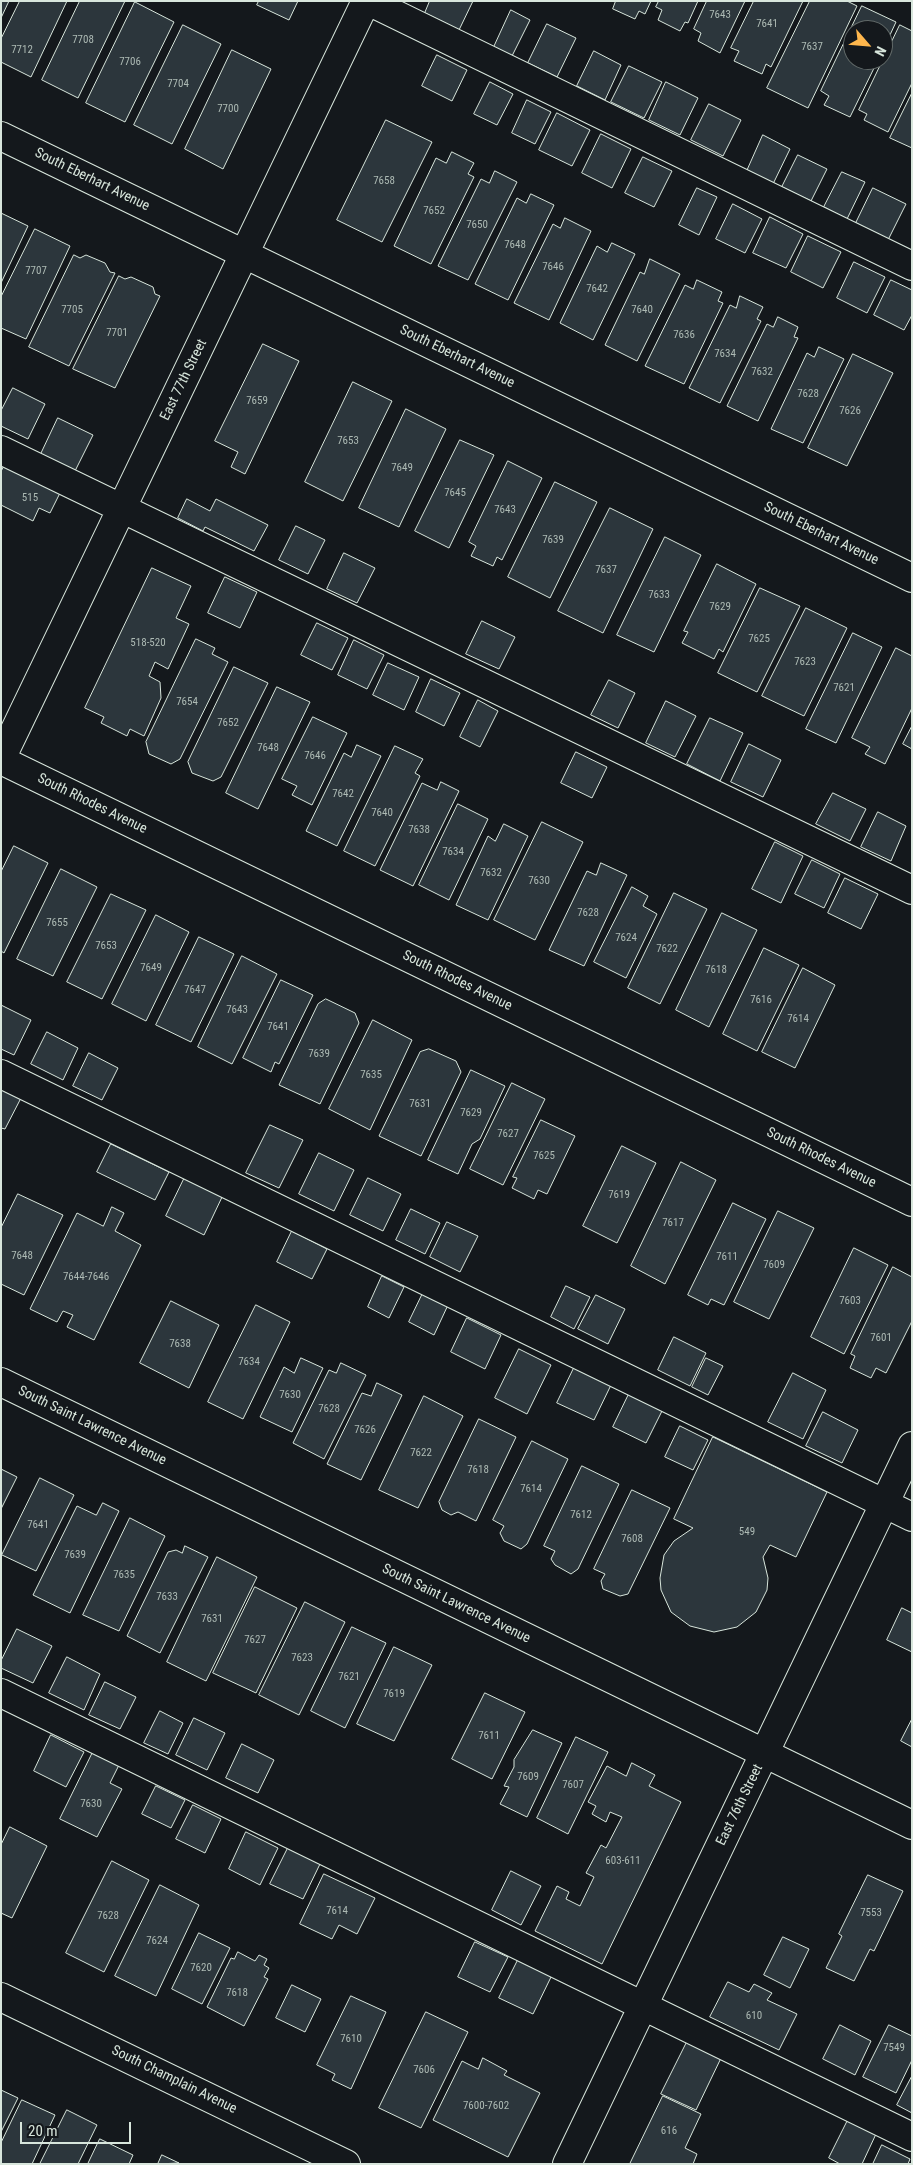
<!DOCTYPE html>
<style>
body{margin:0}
#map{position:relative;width:913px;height:2165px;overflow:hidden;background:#14181c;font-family:"Roboto Condensed",sans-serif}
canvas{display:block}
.frame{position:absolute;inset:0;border:2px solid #d8e6dc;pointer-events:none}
.north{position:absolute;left:843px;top:20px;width:50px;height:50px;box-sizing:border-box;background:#14181c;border:1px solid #626a69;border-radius:50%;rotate:117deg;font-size:14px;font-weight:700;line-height:20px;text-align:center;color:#d8e6dc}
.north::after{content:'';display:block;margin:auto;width:18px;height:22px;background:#ffb74d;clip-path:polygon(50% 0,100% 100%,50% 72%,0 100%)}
.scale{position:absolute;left:20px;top:2122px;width:111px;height:22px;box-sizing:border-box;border:2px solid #d8e6dc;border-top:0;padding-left:6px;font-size:15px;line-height:18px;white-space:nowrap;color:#d8e6dc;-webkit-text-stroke:4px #14181c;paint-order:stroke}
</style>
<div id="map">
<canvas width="913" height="2165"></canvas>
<div class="frame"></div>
<div class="north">N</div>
<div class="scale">20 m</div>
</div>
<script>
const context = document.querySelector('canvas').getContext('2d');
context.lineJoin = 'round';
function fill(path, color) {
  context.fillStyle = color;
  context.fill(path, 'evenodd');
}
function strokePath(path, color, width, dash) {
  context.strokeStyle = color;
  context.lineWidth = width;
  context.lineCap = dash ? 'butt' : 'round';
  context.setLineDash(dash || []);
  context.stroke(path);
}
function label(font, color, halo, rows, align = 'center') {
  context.font = font + ' "Roboto Condensed",sans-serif';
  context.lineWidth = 4;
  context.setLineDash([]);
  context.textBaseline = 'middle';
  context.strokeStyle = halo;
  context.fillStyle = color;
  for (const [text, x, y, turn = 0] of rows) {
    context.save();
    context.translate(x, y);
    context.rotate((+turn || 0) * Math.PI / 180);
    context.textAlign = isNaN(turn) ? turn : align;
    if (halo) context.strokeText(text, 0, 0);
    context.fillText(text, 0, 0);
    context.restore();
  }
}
const building = new Path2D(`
 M1 1H9L1 18Z
 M20 1H67L31 77 1 62V39Z
 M80 1H125L78 98 42 80Z
 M259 1H298L289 20 257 5Z
 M430 1H473L459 30 425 13Z
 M616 1H651L645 14 639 11 635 19 613 9Z
 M659 1H698L688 23 685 22 680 31 658 20 662 10 656 7Z
 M707 1H745L720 53 698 41 701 33 694 29Z
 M754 1H803L771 67 766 64 762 74 734 61 739 51 731 48Z
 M810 1H847L857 6 808 108 767 88Z
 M135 2 174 22 125 122 86 103Z
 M862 6 896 22 883 50V30H853V60H878L850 117 824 105 829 96 821 91Z
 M511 10 530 20 512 56 494 47Z
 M547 24 576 38 557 77 528 63Z
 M183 25 221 44 172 144 134 125Z
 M900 25 912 31V83L888 132 864 120 867 114 859 110Z
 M232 50 271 69 223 169 185 149Z
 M594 51 621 65 605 100 577 86Z
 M437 55 467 70 452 101 422 86Z
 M629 66 662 82 644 118 611 102Z
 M490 82 513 94 497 125 474 114Z
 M666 82 698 98 680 135 649 120Z
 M912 93V148L890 138Z
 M527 100 551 112 535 144 512 133Z
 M709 104 741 120 723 156 691 140Z
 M557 113 590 130 572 166 539 150Z
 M386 120 432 142 382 242 337 220Z
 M601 134 631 149 612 188 582 173Z
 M763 135 790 149 773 184 747 171Z
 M452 152 474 163 468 174 474 177 431 264 394 246 436 158 446 163Z
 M798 155 827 169 811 201 782 187Z
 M643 157 672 171 654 207 625 193Z
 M495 171 517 182 468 280 438 266 481 179 489 183Z
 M842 172 865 182 847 219 824 207Z
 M697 188 717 197 699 235 679 225Z
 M873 188 906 204 888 240 856 223Z
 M531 194 554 205 508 300 475 284 517 198 526 203Z
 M733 204 762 219 745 253 716 239Z
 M1 213 28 226 1 283Z
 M770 217 803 234 786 268 753 253Z
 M565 218 591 231 549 320 514 303 553 224 560 228Z
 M35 229 70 246 26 339 1 328V297Z
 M808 236 841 252 823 288 791 272Z
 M612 243 635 254 593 340 560 323 597 246 607 252Z
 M74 255 80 258 86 255 105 263 110 272 115 273 69 366 29 347Z
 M650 259 680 274 637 361 605 345 640 272 644 274Z
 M854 262 885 277 867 313 837 298Z
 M119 276 125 279 131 277 153 287 155 294 160 296 115 388 73 369Z
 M697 280 722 292 718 301 723 303 684 384 645 366 685 285 693 289Z
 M891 280 912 290V315L904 330 874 315Z
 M740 296 763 307 757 319 761 321 720 403 689 388 730 305 736 308Z
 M778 317 798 327 794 337 798 338 758 421 727 406 767 324 773 327Z
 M263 344 299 361 245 474 231 467 238 452 215 441Z
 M819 347 844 359 803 443 771 429 807 353 814 357Z
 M853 354 893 373 847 466 808 448Z
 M353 382 392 401 343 501 305 482Z
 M13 388 45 404 28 439 1 426V411Z
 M406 409 446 429 399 527 359 508Z
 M58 418 93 435 75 471 41 454Z
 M460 440 494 455 449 548 415 531Z
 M508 461 542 478 502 560 497 557 493 566 471 556 476 546 469 542Z
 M5 464 61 491 50 513 39 508 33 521 1 505V472Z
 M555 482 597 502 550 598 508 577Z
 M187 499 210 511 216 499 268 525 254 551 205 527 203 531 178 518Z
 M610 508 653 529 603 633 558 611Z
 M296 526 325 540 308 574 279 560Z
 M665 537 701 555 654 652 617 635Z
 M344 553 375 568 357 603 327 589Z
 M717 564 756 584 723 652 719 649 714 659 682 643 688 632 684 631Z
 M152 568 191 586 176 618 189 624 168 669 155 662 149 676 160 682 161 698 144 736 130 729 127 736 101 723 104 717 85 708Z
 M225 577 257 592 240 628 208 613Z
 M760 588 800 606 757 692 718 673Z
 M806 608 847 628 804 716 762 696Z
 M482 621 515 637 499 669 466 654Z
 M317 623 348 638 332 670 301 655Z
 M853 633 882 647 836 743 806 729Z
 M196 639 215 648 212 654 228 662 180 759 171 764 149 754 146 742Z
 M354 640 384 655 367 689 338 675Z
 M896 648 912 656V708L885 764 865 754 870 747 852 738Z
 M388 663 419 677 404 710 373 695Z
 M234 667 268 683 221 777 213 781 192 773 188 762Z
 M431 679 460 693 444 726 416 712Z
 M609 680 635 693 618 728 591 715Z
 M277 687 310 702 258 809 226 793Z
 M478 700 498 711 480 747 460 737Z
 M666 701 696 716 675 757 646 743Z
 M313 717 347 733 312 805 292 795 297 786 282 779Z
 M710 718 743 733 720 781 687 764Z
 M912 726V749L903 744Z
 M749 744 781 760 763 797 731 782Z
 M357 745 381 756 337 846 306 831 344 753 351 757Z
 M395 746 423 759 415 773 420 776 375 866 344 851Z
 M576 752 607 767 592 798 561 783Z
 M441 782 459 791 413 886 380 870 422 783 437 790Z
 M833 793 866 809 850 841 816 824Z
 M458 804 488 819 449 900 419 885Z
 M878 812 906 826 891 861 861 847Z
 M542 822 583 842 535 940 494 920Z
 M504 824 528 836 488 920 456 905 488 836 495 841Z
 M775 842 803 856 781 903 752 889Z
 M14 846 48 863 4 953 1 951V872Z
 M812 860 840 874 824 908 795 894Z
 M601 863 627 875 584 966 549 950 587 871 596 875Z
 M61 869 97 887 53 976 17 959Z
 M845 878 878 894 861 929 828 913Z
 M632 887 648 896 643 906 657 914 626 978 594 962Z
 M674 893 707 909 660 1004 628 988Z
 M111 894 146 910 102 999 67 982Z
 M722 913 757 930 709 1027 676 1010Z
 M156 915 189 932 146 1021 112 1004Z
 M199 937 234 954 191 1042 156 1025Z
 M764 948 799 965 757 1051 723 1034Z
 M242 956 277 974 232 1064 198 1047Z
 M803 968 835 985 795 1068 762 1052Z
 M281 980 313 995 279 1064 275 1062 271 1072 243 1058Z
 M326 999 355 1013 359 1023 320 1104 279 1085 318 1004Z
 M1 1005 31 1020 14 1055 1 1049Z
 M373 1020 412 1040 370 1130 329 1109Z
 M47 1032 78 1048 63 1080 31 1064Z
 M429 1049 456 1061 461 1072 421 1156 379 1136 420 1052Z
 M89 1053 118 1068 102 1100 73 1086Z
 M471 1070 505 1086 480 1139 472 1144 458 1174 428 1160Z
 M512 1083 545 1099 503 1185 470 1169Z
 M1 1088 21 1098 5 1129 1 1128Z
 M541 1120 575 1136 547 1194 538 1190 534 1199 512 1188 517 1178 513 1177Z
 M270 1125 303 1140 279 1188 246 1173Z
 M111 1144 169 1172 155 1200 97 1172Z
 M622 1146 656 1163 617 1243 583 1226Z
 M319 1153 354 1170 334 1211 299 1194Z
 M681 1162 716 1180 665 1284 631 1266Z
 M185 1177 223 1195 204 1235 166 1216Z
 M368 1178 401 1194 383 1231 350 1215Z
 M18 1194 63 1215 24 1295 1 1284V1228Z
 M733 1203 766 1219 724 1305 711 1299 708 1305 688 1295Z
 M112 1207 124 1213 115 1231 141 1245 94 1340 67 1327 73 1315 63 1311 57 1322 30 1309 77 1213 103 1226Z
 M411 1209 440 1223 425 1254 396 1240Z
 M778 1211 814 1228 769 1319 734 1302Z
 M447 1222 478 1236 460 1272 430 1257Z
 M292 1231 327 1249 312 1279 277 1262Z
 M854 1248 888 1265 844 1354 811 1337Z
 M893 1267 912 1277V1321L886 1373 876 1368 871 1378 850 1368 855 1356 851 1354Z
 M382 1276 404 1287 389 1318 368 1307Z
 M566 1286 590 1297 574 1329 551 1317Z
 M423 1293 448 1305 434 1335 409 1322Z
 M596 1295 625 1309 608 1344 578 1329Z
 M171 1301 219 1325 189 1388 140 1363Z
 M256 1305 290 1322 243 1419 208 1402Z
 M467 1318 501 1335 485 1369 451 1352Z
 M674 1337 706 1353 690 1386 658 1370Z
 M519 1349 551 1365 527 1414 495 1398Z
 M301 1358 323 1368 292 1432 260 1417 284 1367 294 1373Z
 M706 1358 723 1366 708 1395 692 1387Z
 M341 1363 366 1375 324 1459 293 1443 329 1370 336 1373Z
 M574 1368 611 1385 594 1420 557 1403Z
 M793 1373 826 1390 803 1439 768 1422Z
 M377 1383 402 1395 361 1480 327 1464 362 1393 371 1396Z
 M629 1394 662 1411 646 1443 613 1427Z
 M424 1396 463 1416 418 1508 379 1490Z
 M823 1412 858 1430 842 1463 806 1446Z
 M479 1419 516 1437 476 1521 458 1512 451 1515 442 1510 439 1502Z
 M680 1426 708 1440 693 1470 665 1457Z
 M713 1437 827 1492 796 1557 770 1545 763 1557 768 1578 767 1590 756 1612 737 1627 714 1632 690 1626 671 1612 661 1590 660 1578 664 1555 674 1541 693 1528 674 1519Z
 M532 1441 568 1459 527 1544 521 1549 504 1541 500 1533 504 1526 493 1520Z
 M582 1466 619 1484 578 1569 571 1574 555 1565 551 1559 555 1551 544 1546Z
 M1 1469 17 1477 1 1509Z
 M40 1478 74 1495 36 1571 2 1555Z
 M632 1490 670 1508 628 1594 620 1596 603 1589 601 1581 605 1574 594 1569Z
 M103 1503 119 1511 70 1613 33 1595 77 1506 96 1515Z
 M130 1518 165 1536 119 1631 83 1615Z
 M185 1546 208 1557 160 1653 127 1636 168 1552 176 1550 182 1553Z
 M217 1557 257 1577 206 1681 167 1662Z
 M255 1587 297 1608 256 1693 213 1673Z
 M305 1602 345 1622 299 1715 259 1695Z
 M902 1608 912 1613V1652L887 1640Z
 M352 1627 386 1643 345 1728 311 1711Z
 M17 1629 52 1646 33 1683 1 1668V1661Z
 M394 1647 432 1665 394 1741 357 1724Z
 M67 1657 100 1674 84 1710 49 1693Z
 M105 1682 136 1697 120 1729 89 1715Z
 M485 1693 525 1712 492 1779 452 1759Z
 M160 1711 183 1723 168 1754 144 1743Z
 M194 1718 225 1733 207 1770 176 1755Z
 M912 1719V1747L901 1741Z
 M533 1730 562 1743 527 1817 500 1804 509 1787 504 1786 514 1767V1760Z
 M51 1735 84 1752 66 1787 34 1771Z
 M576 1737 608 1752 568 1834 537 1818Z
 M242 1744 274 1760 258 1793 226 1778Z
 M94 1750 120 1763 110 1783 122 1789 97 1837 60 1819Z
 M632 1763 655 1775 649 1786 681 1802 602 1964 535 1931 557 1886 569 1892 566 1899 580 1906 594 1877 586 1873 601 1845 606 1848 622 1817 610 1812 606 1822 592 1814 596 1806 588 1802 607 1766 626 1776Z
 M156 1786 185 1800 171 1828 142 1814Z
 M193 1805 221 1819 205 1853 176 1839Z
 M10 1827 47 1846 12 1918 1 1913V1845Z
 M246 1832 278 1848 260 1885 229 1869Z
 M288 1848 320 1864 303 1899 270 1884Z
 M112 1861 149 1880 104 1972 66 1953Z
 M511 1871 541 1886 521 1925 492 1910Z
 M324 1874 375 1898 357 1934 339 1925 332 1939 300 1924Z
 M868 1875 903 1891 874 1951 870 1949 854 1981 826 1968 842 1936 839 1934Z
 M160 1885 199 1905 156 1996 115 1976Z
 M199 1933 230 1948 202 2004 172 1989Z
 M783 1937 809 1949 790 1988 764 1975Z
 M475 1942 508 1957 490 1992 458 1977Z
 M238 1952 255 1961 259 1955 267 1959 264 1965 269 1968 264 1977 268 1979 244 2026 207 2007 231 1958 234 1959Z
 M518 1960 552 1975 533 2014 499 1998Z
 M728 1982 749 1992 754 1984 772 1993 767 2000 797 2014 779 2050 710 2017Z
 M292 1985 321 1999 305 2032 276 2018Z
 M351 1996 386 2012 351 2089 332 2080 335 2074 317 2065Z
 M426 2012 468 2032 421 2128 379 2108Z
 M840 2025 871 2041 855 2075 823 2059Z
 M889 2025 912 2036V2060L896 2093 863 2077Z
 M688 2040 722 2056 696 2110 661 2094Z
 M483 2058 507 2071 504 2075 540 2093 508 2157 433 2120 462 2061 478 2069Z
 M912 2076V2113L897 2105Z
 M1 2090 18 2098 1 2132Z
 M663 2096 701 2114 685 2148 697 2154 693 2164H630Z
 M22 2100 55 2115 32 2164H1V2143Z
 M67 2110 97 2125 78 2164H40Z
 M848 2120 876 2134 862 2164H840L829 2158Z
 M100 2139 133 2155 129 2164H88Z
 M882 2145 910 2159 908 2164H873Z
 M162 2155 179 2163 158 2164Z`);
fill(building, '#2c363c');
strokePath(building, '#d8e6dc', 1);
const minor = new Path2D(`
 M368 1 912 266
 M1 136 912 578
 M1 450 912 890
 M1 759 366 1
 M1 760 912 1202
 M1 1074 912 1517
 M1 1382 912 1825
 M1 1693 912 2137
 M1 1997 346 2164
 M567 2164 912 1446`);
strokePath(minor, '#d8e6dc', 30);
strokePath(minor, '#14181c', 28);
label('11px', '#adbab4', null, [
 ["7643",720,15],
 ["7641",767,24],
 ["7708",83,40],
 ["7637",812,47],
 ["7712",22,50],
 ["7706",130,62],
 ["7704",178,84],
 ["7700",228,109],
 ["7658",384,181],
 ["7652",434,211],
 ["7650",477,225],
 ["7648",515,245],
 ["7646",553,267],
 ["7707",36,271],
 ["7642",597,289],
 ["7705",72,310],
 ["7640",642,310],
 ["7701",117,333],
 ["7636",684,335],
 ["7634",725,354],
 ["7632",762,372],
 ["7628",808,394],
 ["7659",257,401],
 ["7626",850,411],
 ["7653",348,441],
 ["7649",402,468],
 ["7645",455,493],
 ["515",30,498],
 ["7643",505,510],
 ["7639",553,540],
 ["7637",606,570],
 ["7633",659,595],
 ["7629",720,607],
 ["7625",759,639],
 ["518-520",148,643],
 ["7623",805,662],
 ["7621",844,688],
 ["7654",187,702],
 ["7652",228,723],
 ["7648",268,748],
 ["7646",315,756],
 ["7642",343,794],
 ["7640",382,813],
 ["7638",419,830],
 ["7634",453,852],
 ["7632",491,873],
 ["7630",539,881],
 ["7628",588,913],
 ["7655",57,923],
 ["7624",626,938],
 ["7653",106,946],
 ["7622",667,949],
 ["7649",151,968],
 ["7618",716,970],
 ["7647",195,990],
 ["7616",761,1000],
 ["7643",237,1010],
 ["7614",798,1019],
 ["7641",278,1027],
 ["7639",319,1054],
 ["7635",371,1075],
 ["7631",420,1104],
 ["7629",471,1113],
 ["7627",508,1134],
 ["7625",544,1156],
 ["7619",619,1195],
 ["7617",673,1223],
 ["7648",22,1256],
 ["7611",727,1257],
 ["7609",774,1265],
 ["7644-7646",86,1277],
 ["7603",850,1301],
 ["7601",881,1338],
 ["7638",180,1344],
 ["7634",249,1362],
 ["7630",290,1395],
 ["7628",329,1409],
 ["7626",365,1430],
 ["7622",421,1453],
 ["7618",478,1470],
 ["7614",531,1489],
 ["7612",581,1515],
 ["7641",38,1525],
 ["549",747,1532],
 ["7608",632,1539],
 ["7639",75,1555],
 ["7635",124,1575],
 ["7633",167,1597],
 ["7631",212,1619],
 ["7627",255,1640],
 ["7623",302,1658],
 ["7621",349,1677],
 ["7619",394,1694],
 ["7611",489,1736],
 ["7609",528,1777],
 ["7607",573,1785],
 ["7630",91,1804],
 ["603-611",623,1861],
 ["7614",337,1911],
 ["7553",871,1913],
 ["7628",108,1916],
 ["7624",157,1941],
 ["7620",201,1968],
 ["7618",237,1993],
 ["610",754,2016],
 ["7610",351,2039],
 ["7549",894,2048],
 ["7606",424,2070],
 ["7600-7602",486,2106],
 ["616",669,2131]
]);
label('14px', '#d8e6dc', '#14181c', [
 ["South Eberhart Avenue",92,180,26],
 ["South Eberhart Avenue",457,357,26],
 ["East 77th Street",184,380,-64],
 ["South Eberhart Avenue",821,534,26],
 ["South Rhodes Avenue",92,804,26],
 ["South Rhodes Avenue",457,981,26],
 ["South Rhodes Avenue",821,1158,26],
 ["South Saint Lawrence Avenue",92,1426,26],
 ["South Saint Lawrence Avenue",456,1604,26],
 ["East 76th Street",740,1805,-64],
 ["South Champlain Avenue",174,2080,26]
]);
</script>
